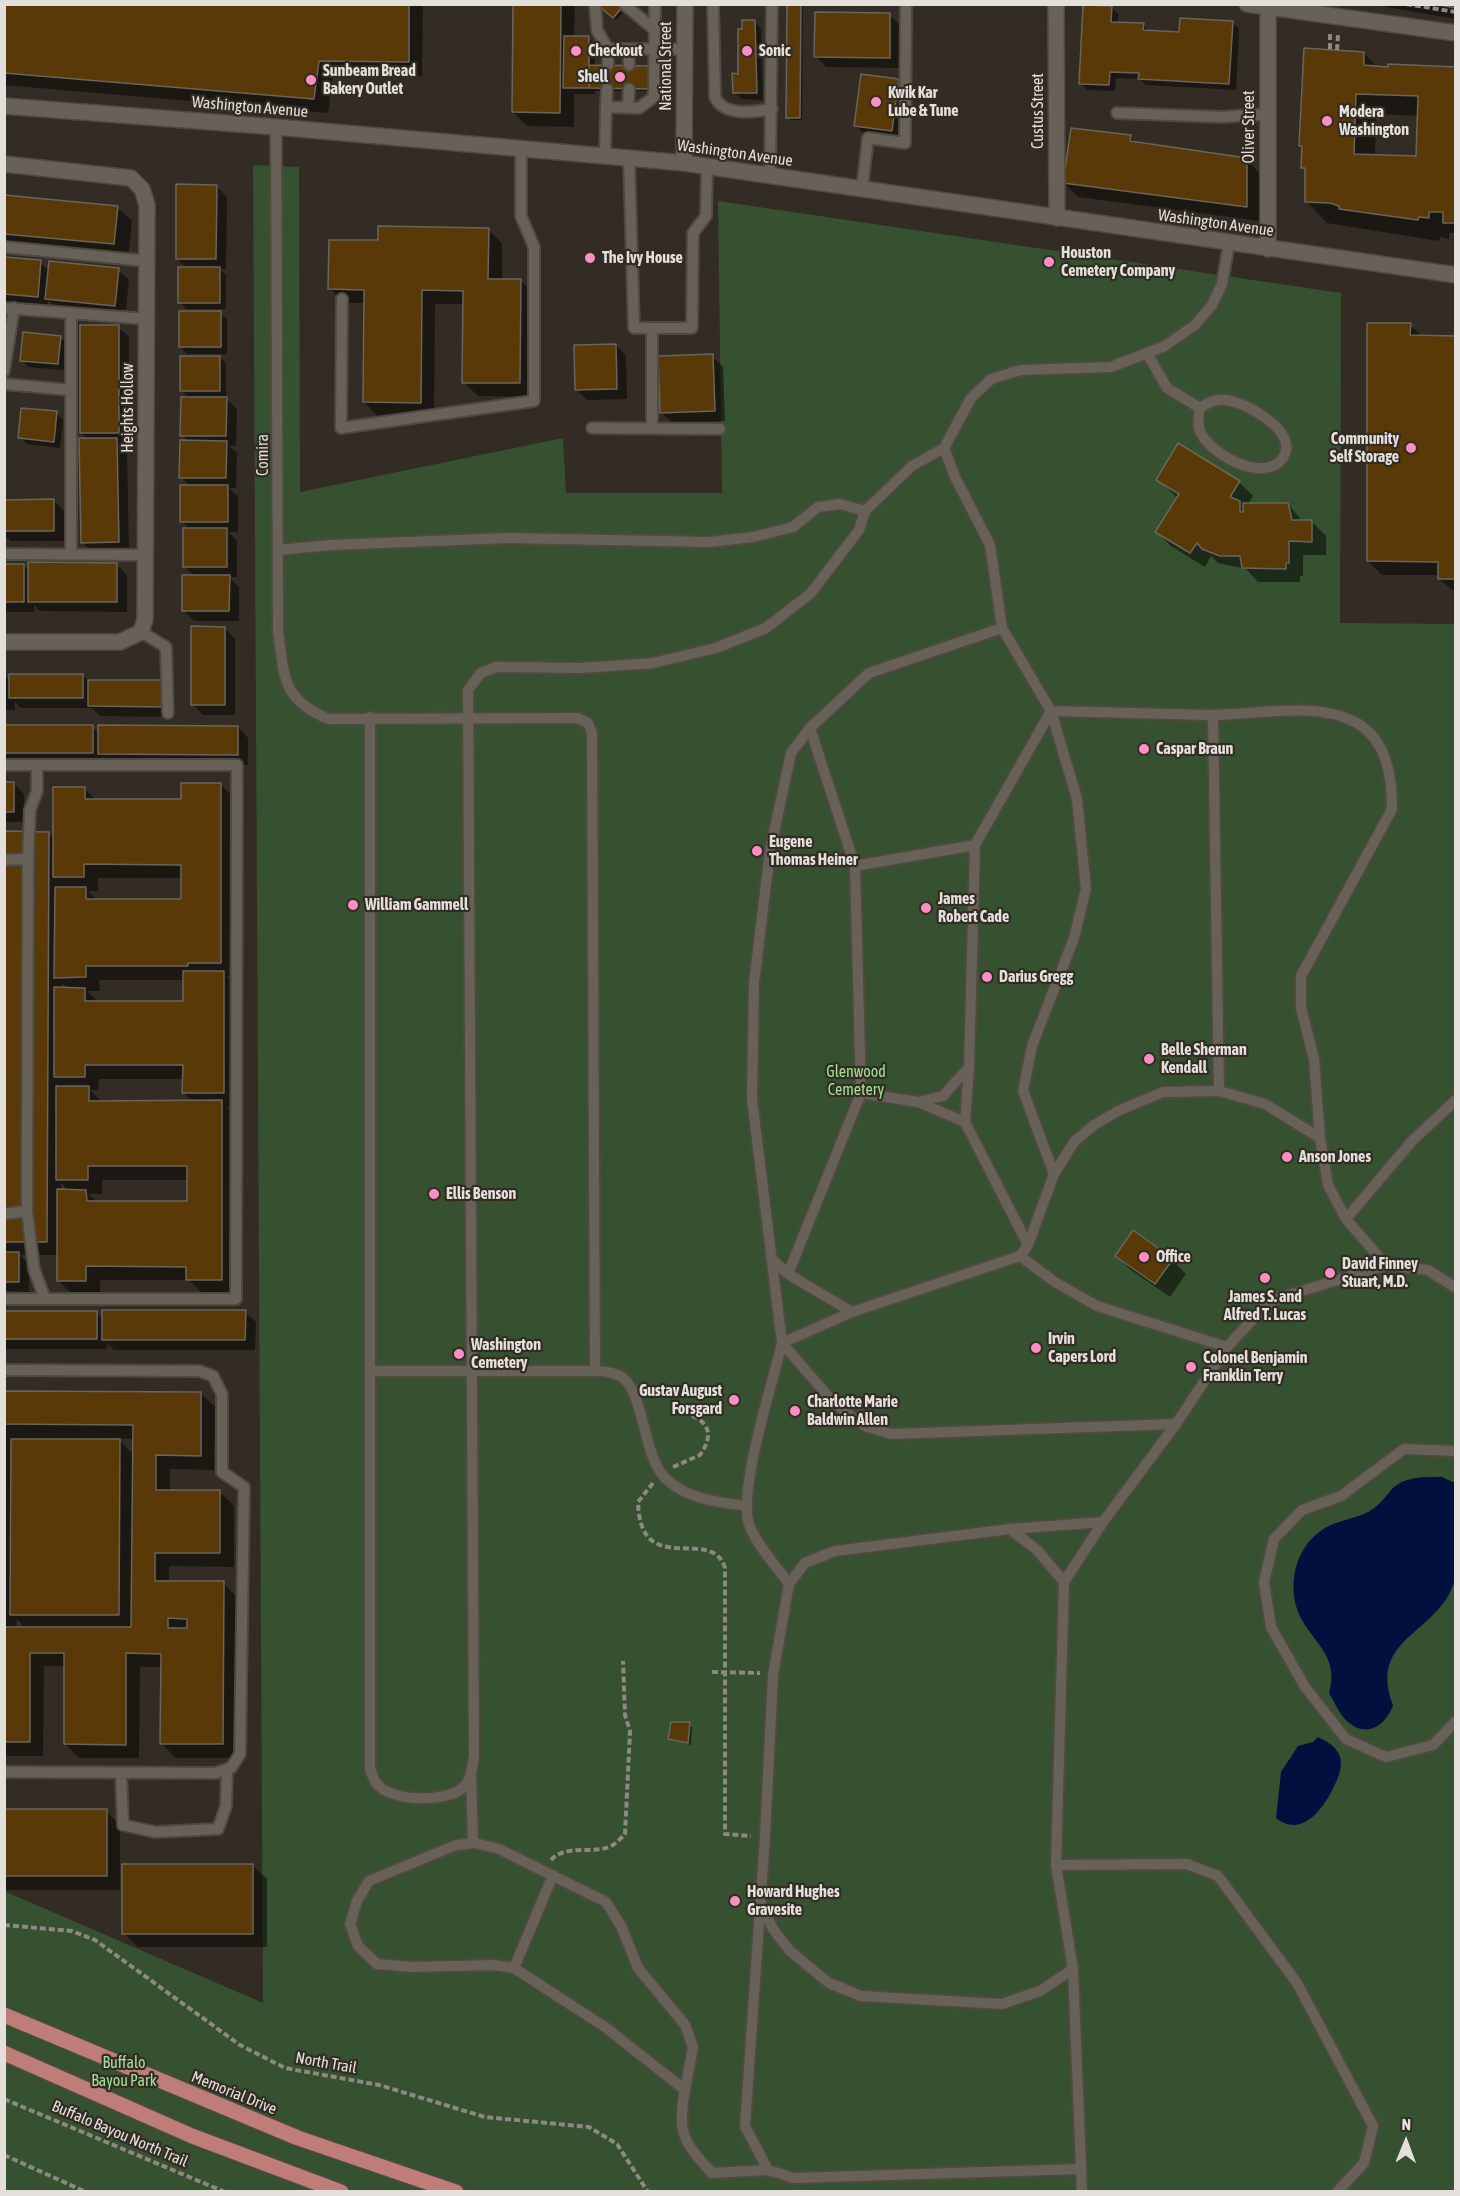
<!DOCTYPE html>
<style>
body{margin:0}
#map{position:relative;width:1460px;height:2196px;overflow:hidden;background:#332c24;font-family:"Asap Condensed",sans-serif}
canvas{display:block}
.frame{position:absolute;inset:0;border:6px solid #e3dfda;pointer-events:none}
.north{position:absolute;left:1376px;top:2112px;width:60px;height:60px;-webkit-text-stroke:4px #332c24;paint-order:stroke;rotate:1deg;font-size:16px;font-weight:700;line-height:24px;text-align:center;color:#e3dfda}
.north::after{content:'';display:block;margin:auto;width:21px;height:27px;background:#e3dfda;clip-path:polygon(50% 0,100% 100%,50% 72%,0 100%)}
</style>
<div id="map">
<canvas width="1460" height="2196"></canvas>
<div class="frame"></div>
<div class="north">N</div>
</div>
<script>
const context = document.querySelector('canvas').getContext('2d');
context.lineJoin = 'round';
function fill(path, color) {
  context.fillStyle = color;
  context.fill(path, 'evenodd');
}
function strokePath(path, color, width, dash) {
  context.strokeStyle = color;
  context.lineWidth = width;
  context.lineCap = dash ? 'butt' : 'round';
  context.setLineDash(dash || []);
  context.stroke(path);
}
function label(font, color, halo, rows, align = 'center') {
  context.font = font + ' "Asap Condensed",sans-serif';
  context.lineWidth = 4.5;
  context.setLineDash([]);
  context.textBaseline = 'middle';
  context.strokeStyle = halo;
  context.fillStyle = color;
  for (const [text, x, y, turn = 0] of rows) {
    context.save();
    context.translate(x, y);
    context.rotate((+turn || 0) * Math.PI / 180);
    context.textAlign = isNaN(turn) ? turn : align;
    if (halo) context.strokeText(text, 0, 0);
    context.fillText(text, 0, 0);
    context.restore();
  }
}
fill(new Path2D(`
 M253 165 299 167 300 492 563 438 566 493H722L718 201 1341 293 1340 623 1455 624V2191H5L4 1891 263 2003Z`), '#35512f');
fill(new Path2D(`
 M1442 1477 1455 1483C1456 1506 1456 1529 1456 1552 1456 1560 1457 1571 1455 1579 1440 1635 1367 1636 1393 1705 1387 1724 1367 1739 1348 1722 1340 1715 1335 1703 1329 1693 1339 1659 1317 1646 1302 1620 1285 1590 1294 1546 1325 1528 1338 1521 1351 1519 1364 1514 1376 1509 1383 1500 1391 1490 1404 1476 1424 1477 1442 1477Z
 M1318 1737C1349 1751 1344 1769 1330 1794 1320 1813 1299 1837 1276 1818L1281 1772 1298 1746 1313 1742Z`), '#021040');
fill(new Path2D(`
 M4 4H423L422 76 333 75 328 113 4 85Z
 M514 4H575L574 38H589L595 45V67H650L653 91H595V94H574V127L527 126 513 112Z
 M631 4 616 20 602 7Z
 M789 4H803L802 120H791L788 117Z
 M1368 4H1424L1456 9V19Z
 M1111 7 1118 14V24L1143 25 1150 32 1181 33 1232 22 1239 29 1236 90 1146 85 1140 79 1116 78 1115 91 1087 90 1080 83Z
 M889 15 900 25V68L826 67 816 56Z
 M755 22 761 29 763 100 741 99 734 92 739 75 744 31Z
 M1364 53 1377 67 1456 68V233H1449V239L1440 237 1439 241 1327 223 1306 201 1307 171 1303 167V148L1300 145ZM1376 114 1419 116 1418 158 1375 156Z
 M898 81 908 91 902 140 866 136 855 125Z
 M1130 137 1138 144 1246 159 1260 174V221L1078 197 1064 183Z
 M216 186 227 197 226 269H220L226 275V309H186L180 302 187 268 177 259Z
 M4 197 117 207 132 221 128 258 4 246Z
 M488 229 502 243V280L521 281 535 295 534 397 478 396 464 382 465 304H435L434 416H378L364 402 365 303H344L330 289 380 242Z
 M4 258 40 262 49 271 118 270 129 280 125 316 57 309 48 300V307L4 303Z
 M220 313 227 319V354H187L180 347Z
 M4 321 12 329 7 379H4Z
 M1410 325 1422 337H1456V593L1439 579V575H1382L1368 561Z
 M118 327 129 337V443H121L127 450 129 552 93 553 82 542 88 440 81 433Z
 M60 337 67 344 65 370 28 367 22 360Z
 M616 345 626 356 627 399 587 400 576 389Z
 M712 356 723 367 725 421 672 423 662 413Z
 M220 357 226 364V399L237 409 236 446H229L237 453 236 488H229L238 497V532H228L237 540V577H229L239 587V621H194L184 611 195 576 184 566 190 530 182 521 190 486 181 477 189 442 182 435 190 399 182 391Z
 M56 413 63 420 60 448 27 444 20 438Z
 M1158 480 1239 482 1253 496 1248 504H1288L1303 522H1312L1326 536V555H1303V576H1300V582H1258L1246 569 1218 563 1211 556 1205 567 1171 546 1157 532 1178 498Z
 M4 501H54L64 511V541H11L4 535Z
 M116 564 127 575V612L40 611 34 605V612H4V565H23L30 572Z
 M225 628 235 639V715H203L193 704Z
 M4 675 11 682 83 676 89 681 164 682 175 692V717L100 716 92 708H21L15 701V710H4Z
 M4 726 92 727 100 734 238 727 248 738V765L110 764 103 756V763H4Z
 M4 784H14L24 794V822H4Z
 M221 785 235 799 234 976H227L238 987 237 1107H227L236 1115 235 1293H202L189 1280H100V1294H72L58 1280V1255H20L29 1264V1292L4 1291V833H48L55 839 84 788 96 800H183ZM98 878H182V901L97 900 88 891H98ZM99 980H184V1003L98 1002 87 991H100ZM62 983 68 989H62ZM99 1079H184V1093L192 1101 103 1103 90 1090H98ZM102 1180H188V1203L97 1202 89 1194H102ZM61 1183 69 1191H61Z
 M1134 1233 1172 1260 1186 1274 1170 1297 1131 1270 1117 1256Z
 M4 1312 96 1313 103 1319 245 1312 256 1322 255 1350H114L107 1343V1349H4Z
 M4 1392 200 1393 215 1407 214 1470 170 1469V1491L220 1492 234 1506V1567L169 1566V1582L223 1583 237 1597 236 1758H176L161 1743 162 1667H140L139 1758H79L65 1744 66 1666H44L43 1756H4ZM117 1438 134 1439V1455ZM17 1619 25 1628H16Z
 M689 1724 692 1727 691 1745 670 1739Z
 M4 1811H106L120 1825V1890H4Z
 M252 1865 267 1879V1947H138L124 1933Z`), '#0007');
const building = new Path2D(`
 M4 4H409V62L319 61 314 99 4 73Z
 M513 4H561L560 113 512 112Z
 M602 4H625L613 18 600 7Z
 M787 4H801L800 118H786Z
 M1434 4H1456V8Z
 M1083 5 1112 6 1111 22 1144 23 1143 30 1179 32 1180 18 1233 21 1229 84 1138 79 1139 73 1110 72 1109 85 1079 84Z
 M815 12 890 13V58L814 57Z
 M742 20H755L757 93H733L732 73 738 74V29H742Z
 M564 36H589V88H563Z
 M1304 48 1364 52V65L1388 67V64L1456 67V223H1443V212H1429V218L1419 217 1418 220 1339 209V206L1330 203 1305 202V168H1301L1302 146H1299ZM1356 94 1418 96 1416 156 1354 154Z
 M589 65 651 66V89L589 88Z
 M861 74 899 79 892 131 854 126Z
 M1071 128 1131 135 1130 141 1247 158V207L1063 183Z
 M176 184 217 185 216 259H176Z
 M4 195 118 206 114 244 4 234Z
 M378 226 489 228 488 279H521L520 383H462L463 291 422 290 421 403 363 402 364 290 328 289 329 240H378Z
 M4 257 41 260 38 297 4 294Z
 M49 261 119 268 115 306 45 299Z
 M178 267H220V303H178Z
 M179 311H221V347H179Z
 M1367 323H1411L1410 335 1456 336V579H1438V562L1367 561Z
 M80 325H119V433H80Z
 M23 332 61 336 58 364 20 361Z
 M616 344 617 389 575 390 574 345Z
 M713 354 715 411 660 413 658 356Z
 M180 356H220V391H180Z
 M181 397H227L226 436H180Z
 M21 408 57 411 54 442 18 438Z
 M79 438H117L119 542 81 543Z
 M180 440 227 441 226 478H179Z
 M1178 443 1240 481 1230 497 1240 501V512H1243V503H1288L1292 520H1312V542L1289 541V563H1286V569L1242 568 1240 556H1220L1202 549 1197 543 1190 553 1155 532 1179 494 1156 480Z
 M180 485H228V522H180Z
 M54 499V531H4V500Z
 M183 528H227V567H183Z
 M28 562 117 563V602H28Z
 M4 564H24V602H4Z
 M182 575H230L229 611H182Z
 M191 626 225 627V705H191Z
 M9 674H83V698H9Z
 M88 680H165V707L88 706Z
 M4 725H93V753H4Z
 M98 725 238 726V755L98 754Z
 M4 782H14V812H4Z
 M181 783H221V963H188V966H86V977L54 978 55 887H86V899H181V865L84 864V877H53V787H85V799H181Z
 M4 831 49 832 47 1242H4Z
 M183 971H224V1093H182L183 1065H85V1077H54V987L85 988V1001H183Z
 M56 1086H89V1101L222 1100V1280H186V1267L86 1266V1281H57V1189L86 1190 87 1201H187V1166H88V1180H56Z
 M1133 1230 1173 1259 1155 1284 1115 1256Z
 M4 1252H19V1282H4Z
 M102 1310H246L245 1340H102Z
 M4 1311H97V1339H4Z
 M4 1391 201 1392V1456L156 1455V1490H220V1553H155V1581H224L223 1744H160L161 1654 126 1653V1745L64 1744V1653H30V1742H4V1627H131L133 1425 4 1424ZM168 1618 187 1619V1628H168Z
 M11 1439H120L119 1615H10Z
 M671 1722H690L688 1743 668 1739Z
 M4 1809H107V1876H4Z
 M122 1864H253V1934H122Z`);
fill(building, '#583907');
strokePath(building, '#6b645b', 1.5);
const service = new Path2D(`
 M595 4 597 30 608 49H685
 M713 4 715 97C724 117 754 112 772 109
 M625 5 655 30
 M608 65V49
 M629 65V49
 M606 107 607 89
 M628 107 629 89
 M1117 113 1222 117 1267 114
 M276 127 278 632C285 678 281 698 328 719L578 718 588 723 592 733 595 1371H370
 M605 157 606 107 639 108 654 97 655 4
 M629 159 634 328H692L693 233 706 216 707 166
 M770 176 772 4
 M862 189 868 138 905 143 906 4
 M1229 243 1222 284 1212 305 1195 325 1165 346 1111 367 1021 370 991 379 971 398 944 448 955 477 990 545 1002 628 1051 711C1104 712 1158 714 1211 715 1255 715 1316 701 1355 722 1387 739 1392 777 1392 809L1301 976V1008L1314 1059 1320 1138 1328 1185 1346 1219 1386 1265 1428 1270 1456 1288
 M4 247 147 261
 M342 299 341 428 534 401V247L521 216V149
 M4 308 147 319
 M71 313V555
 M652 328V428
 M1148 355 1167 388 1200 408C1198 416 1197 423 1200 431 1208 453 1263 484 1282 459 1302 433 1246 402 1226 400 1216 399 1207 403 1200 408
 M4 371 14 308
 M4 384 71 390
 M592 428 720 429
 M278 550 331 545 508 538 710 542 753 537 793 527 818 507 840 504 865 511
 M4 554 145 555
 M1002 628 869 673 810 728 791 753 770 851 754 983 752 1099 782 1343 827 1395 849 1415 867 1427 892 1434 1176 1424
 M141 632 166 647 168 713
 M1051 711 1077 799 1086 889 1074 938 1032 1046 1023 1091 1054 1174
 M1213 715 1219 1091
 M370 717V1769C372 1773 374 1782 378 1785 393 1802 449 1803 465 1786 472 1778 472 1766 474 1756L468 690 481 673 496 667 581 668 653 663 716 648 766 628 811 593 859 530 865 511 912 466 944 448
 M4 765H237L236 1299H4
 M975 845 969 1067 965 1122 1028 1245
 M4 860 28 859
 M855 866 975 845 1051 711
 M861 1093 918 1102 943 1096 969 1067
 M918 1102 965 1122
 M27 1211 34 1269 45 1299
 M4 1214 27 1211 28 859 30 810 37 791V765
 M1346 1219 1412 1141 1456 1100
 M1020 1256 1055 1282 1097 1306 1227 1347
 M772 1259 788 1274 852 1312
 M788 1274 861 1093 855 866 810 728
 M4 1370 199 1371 213 1376 222 1394V1472L244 1487 240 1754 231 1768 215 1773 4 1772
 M595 1371C604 1371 614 1372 622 1377 644 1393 643 1455 665 1478 686 1499 718 1502 746 1506
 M1456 1451 1404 1449 1341 1496 1302 1510 1274 1539 1264 1582 1271 1627 1305 1687 1346 1739 1386 1757 1433 1745 1456 1721
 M1103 1522 1010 1529 835 1551 805 1563 789 1584C776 1566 759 1548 750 1527 736 1495 773 1382 782 1343L852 1312 1020 1256 1028 1245 1054 1174 1074 1142 1094 1125 1118 1111 1163 1092 1219 1091 1265 1104 1320 1138
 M1010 1529 1037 1550 1064 1582
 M121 1773 123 1825 155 1832 218 1829 226 1806 227 1770
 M471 1777 473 1843
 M1056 1865 1187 1864 1218 1876 1297 1983 1373 2126 1364 2163 1337 2192
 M761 1905 773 1929 790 1951 829 1983 861 1996 1002 2004 1040 1991 1073 1969
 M514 1968 553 1875
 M685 2090 693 2047 685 2025 638 1968 621 1926 606 1902 499 1849 475 1843 456 1845 369 1881 357 1901 350 1924 358 1946 377 1964 412 1967 494 1965 514 1968 605 2027 685 2090C677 2132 683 2142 712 2173L768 2170 794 2178 1081 2169
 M768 2170 745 2126 765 1836 773 1675 789 1584
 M1082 2192 1073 1969 1056 1865 1064 1582 1103 1522 1176 1424 1227 1347 1266 1305 1276 1299 1386 1265`);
const minor = new Path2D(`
 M1056 4 1057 218
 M684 163 685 4
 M4 164 131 178 142 189 147 205 145 619 141 632 120 642H4`);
const tertiary = new Path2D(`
 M1247 4 1456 33
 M1268 4V249`);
const secondary = new Path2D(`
 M4 106 276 127 684 163 1456 275`);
const primary = new Path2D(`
 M4 2015 298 2138 456 2192
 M4 2053 192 2136 341 2192`);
strokePath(service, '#4e4a42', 14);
strokePath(minor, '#4e4a42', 18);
strokePath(tertiary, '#4e4a42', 18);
strokePath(secondary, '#4e4a42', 18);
strokePath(primary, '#4e4a42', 18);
strokePath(new Path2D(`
 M1406 4 1456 12
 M1330 49V33
 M1337 50 1338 35
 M673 1467 700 1455C716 1432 707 1420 683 1412
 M653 1483 638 1502C640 1581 712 1524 725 1568V1834L751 1836
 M712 1672 760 1673
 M551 1860C564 1845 589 1853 606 1848 613 1847 620 1839 625 1834L630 1731 625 1715 623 1661
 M4 1925 72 1931 95 1940 240 2045 285 2068 379 2085 485 2117 589 2127 617 2144 648 2192
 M4 2099 225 2192
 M4 2155 86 2192`), '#8d8881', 4, [6, 3]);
strokePath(service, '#686158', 10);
strokePath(minor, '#686158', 15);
strokePath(tertiary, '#686158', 15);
strokePath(secondary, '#686158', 15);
strokePath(primary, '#be7d77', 15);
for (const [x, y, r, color] of [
 [576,51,6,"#fb8fc3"],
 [747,51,6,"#fb8fc3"],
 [620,77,6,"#fb8fc3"],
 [311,80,6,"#fb8fc3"],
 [876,102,6,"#fb8fc3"],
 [1327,121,6,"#fb8fc3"],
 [590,258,6,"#fb8fc3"],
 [1049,262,6,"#fb8fc3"],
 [1411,448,6,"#fb8fc3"],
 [1144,749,6,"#fb8fc3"],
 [757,851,6,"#fb8fc3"],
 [353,905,6,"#fb8fc3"],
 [926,908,6,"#fb8fc3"],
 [987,977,6,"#fb8fc3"],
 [1149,1059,6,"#fb8fc3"],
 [1287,1157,6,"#fb8fc3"],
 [434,1194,6,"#fb8fc3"],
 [1144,1257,6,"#fb8fc3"],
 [1330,1273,6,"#fb8fc3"],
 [1265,1278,6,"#fb8fc3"],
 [1036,1348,6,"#fb8fc3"],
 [459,1354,6,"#fb8fc3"],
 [1191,1367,6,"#fb8fc3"],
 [734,1400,6,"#fb8fc3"],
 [795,1411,6,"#fb8fc3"],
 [735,1901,6,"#fb8fc3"]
]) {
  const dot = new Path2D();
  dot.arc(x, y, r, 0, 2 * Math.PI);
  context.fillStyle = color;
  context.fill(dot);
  strokePath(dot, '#332c24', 2);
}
label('bold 16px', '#e3dfda', '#332c24', [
 ["Checkout",588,51],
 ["Sonic",759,51],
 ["Sunbeam Bread",323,71],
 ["Bakery Outlet",323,89],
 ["Shell",608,77,"right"],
 ["Kwik Kar",888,93],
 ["Lube & Tune",888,111],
 ["Modera",1339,112],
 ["Washington",1339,130],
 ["Houston",1061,253],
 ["Cemetery Company",1061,271],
 ["The Ivy House",602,258],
 ["Community",1399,439,"right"],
 ["Self Storage",1399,457,"right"],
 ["Caspar Braun",1156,749],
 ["Eugene",769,842],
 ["Thomas Heiner",769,860],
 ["James",938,899],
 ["Robert Cade",938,917],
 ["William Gammell",365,905],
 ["Darius Gregg",999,977],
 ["Belle Sherman",1161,1050],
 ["Kendall",1161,1068],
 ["Anson Jones",1299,1157],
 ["Ellis Benson",446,1194],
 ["Office",1156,1257],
 ["David Finney",1342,1264],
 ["Stuart, M.D.",1342,1282],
 ["James S. and",1265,1297,"center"],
 ["Alfred T. Lucas",1265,1315,"center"],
 ["Irvin",1048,1339],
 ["Capers Lord",1048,1357],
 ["Washington",471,1345],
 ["Cemetery",471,1363],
 ["Colonel Benjamin",1203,1358],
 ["Franklin Terry",1203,1376],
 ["Gustav August",722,1391,"right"],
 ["Forsgard",722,1409,"right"],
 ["Charlotte Marie",807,1402],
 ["Baldwin Allen",807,1420],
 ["Howard Hughes",747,1892],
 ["Gravesite",747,1910]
], 'left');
label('16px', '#e3dfda', '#332c24', [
 ["National Street",666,66,-90],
 ["Washington Avenue",250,107,5],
 ["Custus Street",1038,111,-90],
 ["Oliver Street",1249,127,-90],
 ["Washington Avenue",735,153,8],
 ["Washington Avenue",1216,223,8],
 ["Heights Hollow",128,408,-90],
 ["Comira",263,455,-90],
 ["North Trail",326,2063,10],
 ["Memorial Drive",234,2093,22],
 ["Buffalo Bayou North Trail",120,2134,23]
]);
label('16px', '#a1e194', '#332c24', [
 ["Glenwood",856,1072],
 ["Cemetery",856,1090],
 ["Buffalo",124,2063],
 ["Bayou Park",124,2081]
]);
</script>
